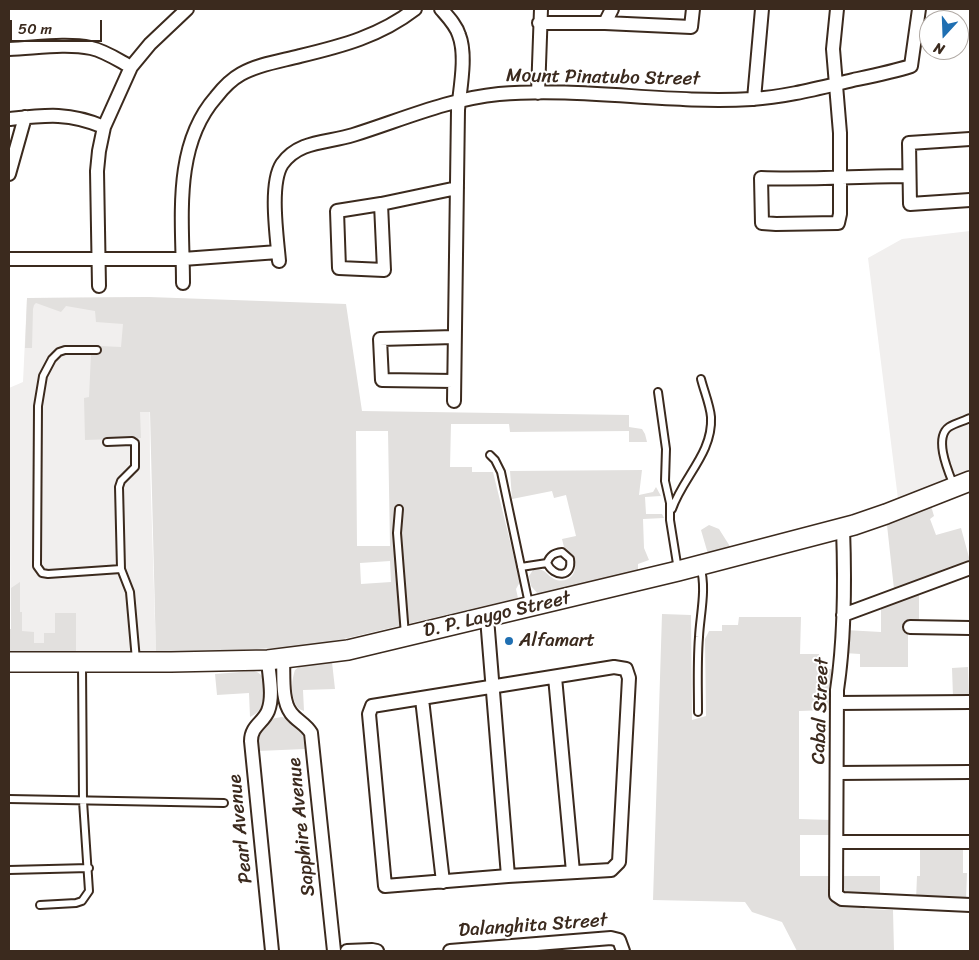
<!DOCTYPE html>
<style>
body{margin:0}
#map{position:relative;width:979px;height:960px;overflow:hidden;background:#fff;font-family:Sriracha,sans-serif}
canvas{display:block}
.frame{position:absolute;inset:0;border:10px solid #3b2a1e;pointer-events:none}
.north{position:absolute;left:919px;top:10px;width:50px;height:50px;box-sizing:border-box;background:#fff;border:1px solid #b1aaa5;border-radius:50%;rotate:200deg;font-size:14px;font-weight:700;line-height:20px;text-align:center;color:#3b2a1e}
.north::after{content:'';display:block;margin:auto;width:18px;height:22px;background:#1f6fb2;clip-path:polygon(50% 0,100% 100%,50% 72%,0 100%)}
.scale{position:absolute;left:10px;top:20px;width:92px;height:22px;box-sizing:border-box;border:2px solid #3b2a1e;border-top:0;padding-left:6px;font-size:15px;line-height:18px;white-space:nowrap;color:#3b2a1e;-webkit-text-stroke:4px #fff;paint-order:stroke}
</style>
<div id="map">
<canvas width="979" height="960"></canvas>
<div class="frame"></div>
<div class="north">N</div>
<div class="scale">50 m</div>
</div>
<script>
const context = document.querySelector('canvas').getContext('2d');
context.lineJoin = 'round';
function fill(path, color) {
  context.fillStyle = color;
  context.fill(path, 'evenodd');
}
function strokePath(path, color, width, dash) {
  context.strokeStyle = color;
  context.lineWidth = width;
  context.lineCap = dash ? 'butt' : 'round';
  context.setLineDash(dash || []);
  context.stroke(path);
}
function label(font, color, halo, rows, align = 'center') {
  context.font = font + ' Sriracha,sans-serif';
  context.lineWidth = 4;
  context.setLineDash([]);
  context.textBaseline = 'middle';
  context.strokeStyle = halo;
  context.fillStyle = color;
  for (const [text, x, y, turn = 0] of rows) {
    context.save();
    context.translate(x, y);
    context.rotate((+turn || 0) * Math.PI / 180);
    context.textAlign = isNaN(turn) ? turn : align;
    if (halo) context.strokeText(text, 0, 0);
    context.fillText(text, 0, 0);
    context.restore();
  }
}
fill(new Path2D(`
 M970 231V471L898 499 868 258 902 239Z
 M149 297 150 464 156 655 11 652 9 388 23 382 27 298Z`), '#f1efee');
fill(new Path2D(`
 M149 297 346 304 362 411 629 415V427L642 429 645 434 647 442H629V431L510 432 509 424H451L450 467H472V472H493L520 582 516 589 518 598 348 638 308 646 156 655 150 412H140L141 438 85 440 84 398 89 397 91 354 99 355 100 346 121 347 123 324 96 322 95 311 66 306 61 312 36 303 34 305 33 309 32 348H25L27 298ZM356 431H388L390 546H357ZM390 561 391 582 361 584 360 563Z
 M642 470 639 495 653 492 656 487 661 496 645 497 646 514H662L664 518 643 519 644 548 649 560 638 564V571L538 594 531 586 529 576 533 570C537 570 541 569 544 571 548 574 550 577 554 579 566 584 577 576 575 563 574 557 570 554 565 551L562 539 576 536 566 495 554 498 552 491 512 499 510 471Z
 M931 506 934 516 930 519 936 535 961 528 970 561 894 589 887 525Z
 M709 525 719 529 731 548 708 554 701 530Z
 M20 582V612H22V631L34 632V643H44V633H55V613H76V653L12 654 9 652V629H11V588Z
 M919 593V624H908V667H860V654L844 653 845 630 881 632V607Z
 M662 614 691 615 692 720 706 716 705 639 709 631H722V625H738L739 617H801L800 654H819L820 669H831V684L829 686V710L799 711V819L832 820V835H800V876H880V898H865V909L893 910 894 951H797L782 922 752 912 745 902 653 900Z
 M332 662 335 689 303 690 304 711 299 709C290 699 291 682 295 670L300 666Z
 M968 667 969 697H953L952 668Z
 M254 671C268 674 269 695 262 706 260 710 255 715 250 717L249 693 217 695 215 674Z
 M282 717 288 719 302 731 305 749 258 751V733L270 719Z
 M963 849V873H967L966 900H916L917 876H920V850Z`), '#e2e0de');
const service = new Path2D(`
 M97 350H65L59 352 52 359 43 376 38 406 37 566 42 573 48 574 121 569
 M658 392 666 449 665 481 670 503V520L678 570
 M107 442 132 441 135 443V467L121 481 119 487 121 569 130 592 136 660
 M490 455 495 460 501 472 529 604
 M954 486C949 473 933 438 949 427 955 423 964 421 970 418
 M399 509 397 533 405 635
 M672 509C683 477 713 453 711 417 710 405 704 391 701 379
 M521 567 547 563C554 578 573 578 570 559L562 552C554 553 550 555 547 563
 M698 712C698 687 697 662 699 637 700 615 707 588 700 566
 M9 799 224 803
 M9 870 89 868
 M40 905 76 903 82 901 89 891 83 801 82 665`);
const minor = new Path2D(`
 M441 9C448 17 456 25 459 35 467 55 460 89 458 110L454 401
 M837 9 833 49 840 133V214L838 223 776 224 762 223 761 178C810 180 860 176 909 176
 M539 23H605L691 27 693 9
 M605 23 612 9
 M9 49C36 48 65 43 91 48 105 51 118 60 131 67
 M538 93 541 9
 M754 99 762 9
 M9 119C46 115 69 112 104 127
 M970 139 909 143 910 204 970 200
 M9 174 25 117
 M381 204 384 270 339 268 337 211 381 204 457 188
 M9 259H183L278 252
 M279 261C277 237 269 184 282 164 299 140 328 143 353 135 401 120 448 99 499 94 583 87 668 104 752 99 786 97 819 88 853 80 872 76 892 72 911 66L919 9
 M183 283C183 221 172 147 216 97 223 88 232 79 241 74 259 64 281 61 300 56 342 46 380 36 415 9
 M99 286 97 171 99 151 104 127 131 67 150 44 187 9
 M454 381 382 380 380 339 454 337
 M843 528C845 582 845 637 837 690L836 895 842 899 970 905
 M843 615 970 568
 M487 618 508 876
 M910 627 970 628
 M283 659C284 675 281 700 291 713 297 721 306 724 311 733L334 951
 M268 660C269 676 274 696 268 711 263 723 251 726 251 741L272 951
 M614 667 626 669 629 678 619 862 611 870 508 876 385 886 369 714 372 706Z
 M555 677 573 872
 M422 699 443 882
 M837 703 970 702
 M838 773 970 772
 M837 842H970
 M347 951 372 950 377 951
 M450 951 611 938 619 940 623 951`);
const secondary = new Path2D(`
 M9 662H171L268 660 348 650 678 571 854 525 886 514 970 481`);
strokePath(service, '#3b2a1e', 10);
strokePath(minor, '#3b2a1e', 16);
strokePath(secondary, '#3b2a1e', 22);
strokePath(service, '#fff', 6);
strokePath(minor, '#fff', 12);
strokePath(secondary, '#fff', 19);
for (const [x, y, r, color] of [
 [509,641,5,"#1f6fb2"]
]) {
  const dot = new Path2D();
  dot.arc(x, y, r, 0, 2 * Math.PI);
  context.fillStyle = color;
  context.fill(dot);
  strokePath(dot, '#fff', 2);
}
label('19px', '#3b2a1e', '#fff', [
 ["Mount Pinatubo Street",603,78,1],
 ["D. P. Laygo Street",497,615,-13],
 ["Cabal Street",821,711,-88],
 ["Sapphire Avenue",302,827,-96],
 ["Pearl Avenue",241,829,-96],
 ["Dalanghita Street",533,926,-4]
]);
label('19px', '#3b2a1e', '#fff', [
 ["Alfamart",519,641]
], 'left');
</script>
